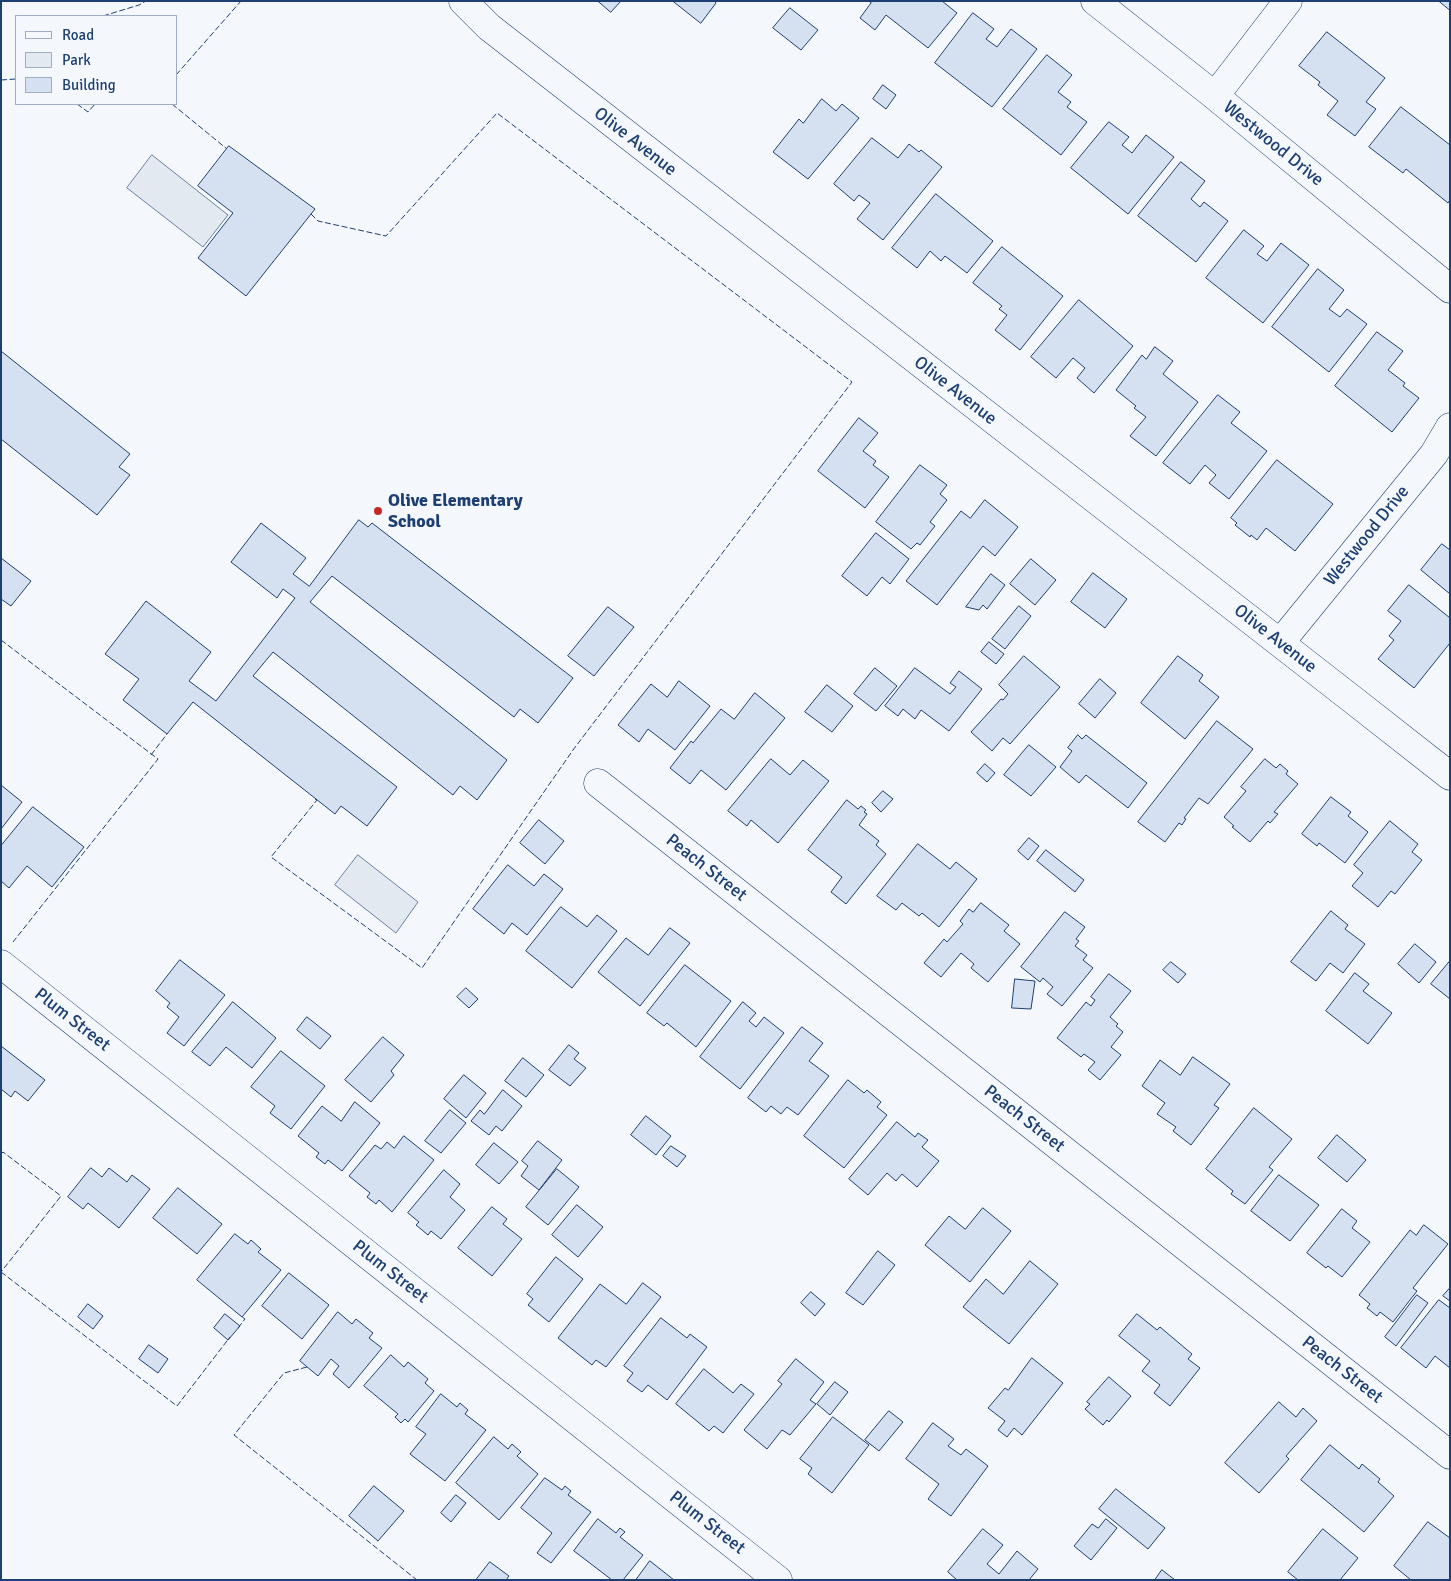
<!DOCTYPE html>
<style>
body{margin:0}
#map{position:relative;width:1451px;height:1581px;overflow:hidden;background:#f4f7fb;font-family:Signika,sans-serif}
canvas{display:block}
.frame{position:absolute;inset:0;border:2px solid #1d3f73;pointer-events:none}
.legend{position:absolute;left:15px;top:15px;width:162px;height:90px;box-sizing:border-box;background:#f4f7fb;border:1px solid #9eadc5;margin:0;padding:6px 9px;list-style:none;font-size:15px;color:#1d3f73}
.legend li{display:flex;align-items:center;gap:10px;height:25px}
.legend b{width:25px;border:1px solid #9eadc5}
</style>
<div id="map">
<canvas width="1451" height="1581"></canvas>
<div class="frame"></div>
<ul class="legend">
<li><b style="height:6px;background:#f4f7fb"></b>Road</li>
<li><b style="height:14px;background:#e3e9f0"></b>Park</li>
<li><b style="height:14px;background:#d5e0f0"></b>Building</li>
</ul>
</div>
<script>
const context = document.querySelector('canvas').getContext('2d');
context.lineJoin = 'round';
function fill(path, color) {
  context.fillStyle = color;
  context.fill(path, 'evenodd');
}
function strokePath(path, color, width, dash) {
  context.strokeStyle = color;
  context.lineWidth = width;
  context.lineCap = dash ? 'butt' : 'round';
  context.setLineDash(dash || []);
  context.stroke(path);
}
function label(font, color, halo, rows, align = 'center') {
  context.font = font + ' Signika,sans-serif';
  context.lineWidth = 4;
  context.setLineDash([]);
  context.textBaseline = 'middle';
  context.strokeStyle = halo;
  context.fillStyle = color;
  for (const [text, x, y, turn = 0] of rows) {
    context.save();
    context.translate(x, y);
    context.rotate((+turn || 0) * Math.PI / 180);
    context.textAlign = isNaN(turn) ? turn : align;
    if (halo) context.strokeText(text, 0, 0);
    context.fillText(text, 0, 0);
    context.restore();
  }
}
const green = new Path2D(`
 M152 155 228 215 203 247 127 188Z
 M358 855 418 902 396 933 335 885Z`);
fill(green, '#e3e9f0');
strokePath(green, '#687fa3', 1);
const building = new Path2D(`
 M598 1H621L611 12Z
 M673 1H714L716 3 701 23Z
 M869 1H942L957 13 928 48 886 15 875 30 860 18 871 3Z
 M1439 1H1450V10Z
 M790 8 818 30 801 50 773 28Z
 M973 13 994 29 986 39 997 47 1011 29 1037 49 992 107 935 63Z
 M1327 32 1385 78 1366 102 1376 109 1355 136 1327 115 1338 101 1318 85 1320 82 1299 66Z
 M1047 55 1072 75 1058 92 1071 102 1067 107 1087 122 1061 155 1003 109Z
 M883 85 896 95 886 109 873 99Z
 M822 99 836 111 842 104 859 118 808 179 773 152 799 119 803 123Z
 M1401 107 1450 145V200L1448 203 1406 169 1403 173 1369 147Z
 M1109 122 1129 137 1122 145 1132 153 1146 135 1174 157 1128 214 1071 168Z
 M872 138 898 158 909 144 919 152 921 150 942 167 883 240 857 219 870 203 859 195 854 201 834 184Z
 M229 146 315 209 246 296 198 258 233 213 198 186Z
 M1181 162 1205 181 1191 199 1200 207 1204 202 1228 221 1196 262 1138 216Z
 M936 194 993 241 967 273 945 256 941 261 930 251 917 268 892 248Z
 M1244 230 1264 246 1257 254 1267 261 1281 243 1309 265 1263 323 1206 278Z
 M1002 247 1063 296 1020 350 995 330 1007 315 999 309 1002 306 973 283Z
 M1318 269 1344 290 1329 309 1340 317 1347 309 1367 324 1329 372 1272 327Z
 M1079 300 1133 346 1094 393 1077 378 1085 368 1073 358 1056 378 1031 357Z
 M1377 332 1403 351 1388 370 1405 383 1403 386 1419 398 1392 432 1335 386Z
 M1155 347 1173 361 1163 374 1198 402 1156 456 1130 436 1146 417 1134 408 1136 406 1116 390 1142 355 1146 359Z
 M1 351 130 454 119 467 130 475 97 515 1 439Z
 M1218 395 1240 412 1231 423 1267 451 1229 499 1209 483 1216 475 1205 465 1190 484 1163 463Z
 M859 418 878 433 863 451 876 461 873 465 889 477 865 508 818 471Z
 M1277 460 1333 504 1295 551 1266 528 1257 540 1251 535 1250 537 1235 525 1237 523 1231 518Z
 M920 465 947 485 940 494 947 500 930 522 935 526 920 545 917 543 911 549 876 522Z
 M985 500 1018 527 995 556 983 546 937 605 906 581 961 511 970 518Z
 M359 520 368 527 372 523 573 678 538 723 520 709 514 717 332 576 310 602 507 760 477 800 460 786 453 795 273 652 253 676 397 787 367 826 341 806 335 814 193 702 167 734 123 700 139 679 105 654 146 601 211 652 189 681 216 701 295 598 283 589 277 598 231 562 261 523 306 558 293 574 309 586Z
 M876 533 909 559 890 584 882 577 867 596 842 576Z
 M1442 544 1450 550V594L1421 570Z
 M1 558 31 581 11 606 1 599Z
 M1031 559 1056 580 1035 605 1010 584Z
 M1093 573 1127 599 1105 628 1071 602Z
 M991 574 1005 585 987 609 983 605 979 610 966 607Z
 M1409 585 1450 618V643L1414 688 1378 659 1394 640 1389 636 1401 621 1388 611Z
 M1019 606 1031 616 1005 649 992 639Z
 M608 607 634 627 594 676 568 656Z
 M989 642 1004 654 996 664 981 652Z
 M1024 656 1060 687 1010 744 1003 738 992 751 971 732 1001 699 1003 700 1008 694 999 685Z
 M1178 656 1203 675 1199 681 1219 697 1185 739 1141 703Z
 M875 668 897 686 876 711 854 694Z
 M915 668 950 694 956 687 950 683 959 671 982 689 949 731 921 710 915 719 903 709 898 716 885 706Z
 M1100 679 1116 693 1095 718 1079 704Z
 M679 681 710 706 675 750 648 729 639 742 618 725 651 684 667 697Z
 M827 685 853 706 832 732 805 712Z
 M755 693 785 718 726 790 701 770 690 784 670 768 691 741 693 743 721 709 734 719Z
 M1217 721 1253 749 1208 804 1199 798 1184 818 1186 819 1182 825 1179 823 1165 842 1138 822Z
 M1078 735 1082 739 1086 735 1147 783 1128 808 1086 775 1079 783 1060 767 1072 751 1068 748Z
 M1029 745 1056 767 1031 796 1004 775Z
 M771 759 790 775 803 760 829 781 778 843 751 820 747 826 728 811Z
 M1265 759 1276 768 1280 764 1288 771 1286 774 1298 784 1274 812 1278 814 1270 823 1268 821 1250 842 1232 827 1234 826 1224 817 1246 791 1241 787Z
 M985 764 995 773 987 782 977 773Z
 M1 785 22 802 1 829Z
 M883 791 893 799 881 812 872 803Z
 M1331 797 1351 812 1348 816 1368 832 1345 863 1319 843 1317 846 1302 834Z
 M847 800 858 809 861 806 866 810 864 812 867 814 859 825 879 841 876 845 886 854 846 904 831 892 842 877 808 850Z
 M33 807 84 847 52 887 27 866 9 888 1 881V846Z
 M539 820 564 841 545 864 520 843Z
 M1390 821 1418 844 1412 852 1422 860 1395 894 1391 891 1378 907 1352 886 1363 873 1354 865Z
 M1029 838 1039 846 1028 860 1018 851Z
 M918 844 950 869 956 862 977 879 939 927 922 913 919 916 902 903 896 910 877 896Z
 M1046 850 1084 880 1075 892 1037 861Z
 M508 865 534 886 544 874 563 889 527 935 512 923 504 934 473 909Z
 M981 903 1009 925 1004 931 1020 944 988 982 971 968 974 964 961 953 941 977 924 963 944 939 947 942 963 924 960 921 969 909 973 912Z
 M561 907 587 927 597 915 617 931 572 988 526 951Z
 M1331 911 1348 925 1345 929 1365 944 1343 973 1330 963 1316 981 1291 962Z
 M1065 912 1085 927 1076 939 1079 941 1075 946 1087 955 1083 960 1093 968 1062 1006 1047 994 1053 987 1043 978 1040 982 1021 967Z
 M670 928 690 943 640 1006 598 972 626 938 648 955Z
 M1415 944 1436 962 1419 983 1398 964Z
 M180 960 225 995 184 1046 167 1033 179 1017 167 1007 170 1003 156 991Z
 M1450 961V999L1431 984Z
 M1171 962 1186 974 1178 983 1163 970Z
 M685 965 731 1001 696 1047 667 1023 664 1026 647 1013Z
 M1355 973 1369 984 1363 991 1392 1013 1368 1044 1326 1011Z
 M1109 974 1131 991 1110 1017 1118 1024 1116 1026 1123 1032 1111 1047 1121 1055 1100 1080 1088 1070 1095 1062 1084 1054 1081 1057 1057 1038 1086 1002 1091 1006 1095 1000 1091 997Z
 M1015 979 1035 981 1031 1009 1012 1008Z
 M466 988 478 999 469 1008 457 997Z
 M233 1002 276 1038 252 1068 226 1047 210 1066 192 1052Z
 M743 1002 756 1013 749 1021 756 1027 764 1017 784 1033 740 1089 700 1057Z
 M307 1017 331 1036 320 1049 297 1030Z
 M802 1027 823 1043 809 1061 829 1076 798 1115 787 1107 781 1114 771 1106 766 1112 748 1098Z
 M383 1037 404 1055 391 1071 394 1075 371 1102 345 1080Z
 M569 1045 579 1053 574 1059 586 1068 570 1086 549 1070Z
 M1 1046 45 1080 28 1101 15 1091 11 1097 1 1089Z
 M281 1051 325 1086 291 1129 270 1113 275 1106 251 1087Z
 M1193 1057 1230 1084 1214 1105 1219 1108 1191 1145 1173 1131 1176 1127 1157 1114 1165 1103 1142 1086 1160 1060 1180 1075Z
 M523 1058 544 1075 526 1097 505 1081Z
 M464 1075 486 1093 466 1118 444 1099Z
 M848 1080 864 1093 867 1090 881 1102 877 1107 887 1115 844 1168 804 1136Z
 M503 1090 522 1106 502 1131 496 1126 489 1135 471 1121 480 1110 484 1114Z
 M355 1102 380 1123 342 1171 328 1160 325 1164 316 1157 319 1153 298 1136 322 1106 341 1121Z
 M1254 1108 1292 1139 1269 1167 1273 1170 1245 1204 1231 1194 1233 1191 1206 1169Z
 M450 1110 466 1123 441 1153 425 1141Z
 M646 1116 671 1136 656 1155 631 1135Z
 M897 1122 915 1137 918 1133 928 1140 922 1147 939 1161 917 1187 902 1174 896 1181 887 1173 868 1195 849 1179Z
 M1337 1135 1366 1160 1347 1182 1318 1158Z
 M404 1136 434 1160 392 1212 379 1200 376 1204 367 1197 370 1193 349 1176 375 1145 381 1149 387 1142 394 1148Z
 M538 1141 562 1160 539 1190 521 1176 528 1166 522 1161Z
 M494 1143 518 1162 499 1184 476 1165Z
 M671 1146 686 1156 677 1167 663 1156Z
 M91 1168 102 1177 109 1168 127 1182 132 1175 150 1189 119 1228 88 1203 83 1209 68 1197Z
 M557 1169 579 1187 548 1225 526 1207Z
 M444 1170 460 1184 450 1197 465 1210 441 1239 431 1231 428 1235 416 1225 419 1222 408 1213Z
 M1279 1175 1319 1205 1290 1241 1251 1211Z
 M178 1188 222 1224 197 1254 153 1218Z
 M577 1205 603 1227 578 1257 552 1235Z
 M492 1207 507 1219 503 1224 522 1239 492 1276 458 1248Z
 M983 1208 1011 1231 970 1282 925 1245 949 1216 965 1229Z
 M1342 1209 1357 1221 1352 1228 1370 1242 1342 1277 1328 1266 1326 1268 1307 1253Z
 M1424 1225 1448 1244 1413 1288 1417 1291 1393 1322 1380 1312 1377 1316 1367 1308 1370 1304 1359 1295 1410 1230 1416 1235Z
 M235 1234 248 1244 251 1240 261 1249 258 1252 281 1270 242 1317 197 1280Z
 M878 1251 895 1265 863 1305 846 1293Z
 M556 1257 583 1279 549 1322 528 1305 533 1299 527 1294Z
 M1030 1261 1058 1284 1009 1344 963 1307 986 1279 1003 1294Z
 M289 1273 329 1305 302 1339 262 1306Z
 M643 1283 661 1297 606 1367 596 1360 592 1365 558 1338 600 1284 626 1304Z
 M1450 1288V1301L1443 1296Z
 M811 1292 825 1304 815 1316 801 1303Z
 M1417 1295 1428 1303 1396 1346 1385 1337Z
 M1439 1300 1450 1308V1368L1435 1356 1426 1368 1401 1348Z
 M88 1304 103 1316 93 1329 78 1317Z
 M338 1312 352 1324 356 1319 373 1333 369 1338 382 1348 349 1388 333 1374 339 1366 331 1359 318 1376 300 1361Z
 M225 1314 240 1326 228 1340 214 1328Z
 M1137 1314 1157 1330 1160 1327 1192 1354 1188 1359 1200 1368 1170 1406 1154 1393 1160 1385 1142 1371 1150 1361 1119 1336Z
 M661 1318 687 1338 690 1334 707 1347 667 1400 648 1385 642 1392 627 1381 633 1373 624 1366Z
 M149 1345 168 1359 158 1373 139 1359Z
 M391 1355 404 1367 408 1362 428 1379 425 1383 434 1391 408 1422 405 1419 401 1423 395 1417 398 1414 364 1386Z
 M1032 1358 1063 1383 1022 1435 1014 1428 1007 1437 998 1430 1005 1421 988 1408 1005 1388 1008 1390Z
 M796 1359 824 1382 810 1400 816 1404 790 1435 782 1430 767 1449 744 1430 782 1384 778 1381Z
 M704 1369 733 1393 741 1384 754 1394 723 1433 714 1426 709 1431 676 1404Z
 M1109 1377 1131 1396 1109 1422 1107 1420 1103 1425 1085 1409 1090 1404 1087 1402Z
 M835 1382 848 1392 830 1415 817 1404Z
 M441 1394 457 1407 460 1403 468 1410 465 1414 486 1430 445 1481 410 1454 426 1434 416 1427Z
 M1279 1402 1296 1417 1303 1408 1317 1421 1286 1456 1289 1459 1259 1493 1225 1463Z
 M889 1411 903 1422 879 1451 865 1440Z
 M833 1417 869 1445 832 1493 808 1474 812 1468 800 1459Z
 M933 1423 954 1439 948 1446 961 1455 966 1449 988 1466 951 1516 928 1499 939 1484 906 1459Z
 M494 1437 508 1449 512 1444 521 1452 517 1456 538 1474 499 1520 456 1483Z
 M1330 1445 1359 1469 1362 1464 1380 1479 1378 1482 1394 1496 1364 1532 1301 1480Z
 M545 1478 562 1490 565 1486 571 1491 568 1495 591 1512 551 1563 537 1553 552 1533 521 1508Z
 M374 1486 404 1511 378 1541 349 1516Z
 M1116 1489 1165 1528 1148 1549 1099 1509Z
 M456 1495 466 1503 451 1522 441 1513Z
 M598 1519 616 1533 620 1528 625 1532 620 1537 643 1555 623 1580H612L574 1551Z
 M1106 1519 1117 1528 1091 1560 1074 1546 1092 1524 1098 1528Z
 M1428 1522 1450 1538V1580H1411L1394 1566Z
 M983 1529 1003 1545 987 1564 999 1574 1017 1551 1038 1569 1029 1580H957L948 1572Z
 M1323 1529 1358 1558 1340 1580H1298L1288 1572Z
 M650 1561 674 1580H636Z
 M490 1562 509 1576 506 1580H476Z
 M1162 1570 1175 1580H1155Z`);
fill(building, '#d5e0f0');
strokePath(building, '#1d3f73', 1);
const minor = new Path2D(`
 M463 1 489 27C809 278 1131 525 1450 776
 M1095 1 1215 96 1450 289
 M1215 96 1288 1
 M1280 643 1434 454 1450 427
 M598 783 1450 1455
 M1 964 778 1580`);
strokePath(minor, '#1d3f73', 29);
strokePath(minor, '#f4f7fb', 28);
strokePath(new Path2D(`
 M103 16 139 5 146 1
 M176 75 241 1
 M1 80 16 79
 M77 104 88 112 95 104
 M172 104 227 149
 M311 214 318 221 386 236 497 113 852 382 573 750 422 968 271 857 317 800 315 799
 M1 640 158 759 13 942
 M151 755 167 734
 M1 1154 3 1152 61 1196 1 1272
 M1 1272 177 1406 230 1337
 M238 1328 245 1319 242 1317
 M307 1367 284 1373 234 1435 417 1580`), '#1d3f73', 1, [6, 2.5]);
for (const [x, y, r, color] of [
 [378,511,5,"#c62828"]
]) {
  const dot = new Path2D();
  dot.arc(x, y, r, 0, 2 * Math.PI);
  context.fillStyle = color;
  context.fill(dot);
  strokePath(dot, '#f4f7fb', 2);
}
label('18px', '#1d3f73', '#f4f7fb', [
 ["Olive Avenue",635,142,38],
 ["Westwood Drive",1273,144,39],
 ["Olive Avenue",955,391,38],
 ["Westwood Drive",1367,536,-51],
 ["Olive Avenue",1275,639,38],
 ["Peach Street",706,868,38],
 ["Plum Street",72,1020,38],
 ["Peach Street",1024,1119,38],
 ["Plum Street",390,1272,38],
 ["Peach Street",1342,1370,38],
 ["Plum Street",707,1523,38]
]);
label('bold 18px', '#1d3f73', '#f4f7fb', [
 ["Olive Elementary",388,501],
 ["School",388,522]
], 'left');
</script>
